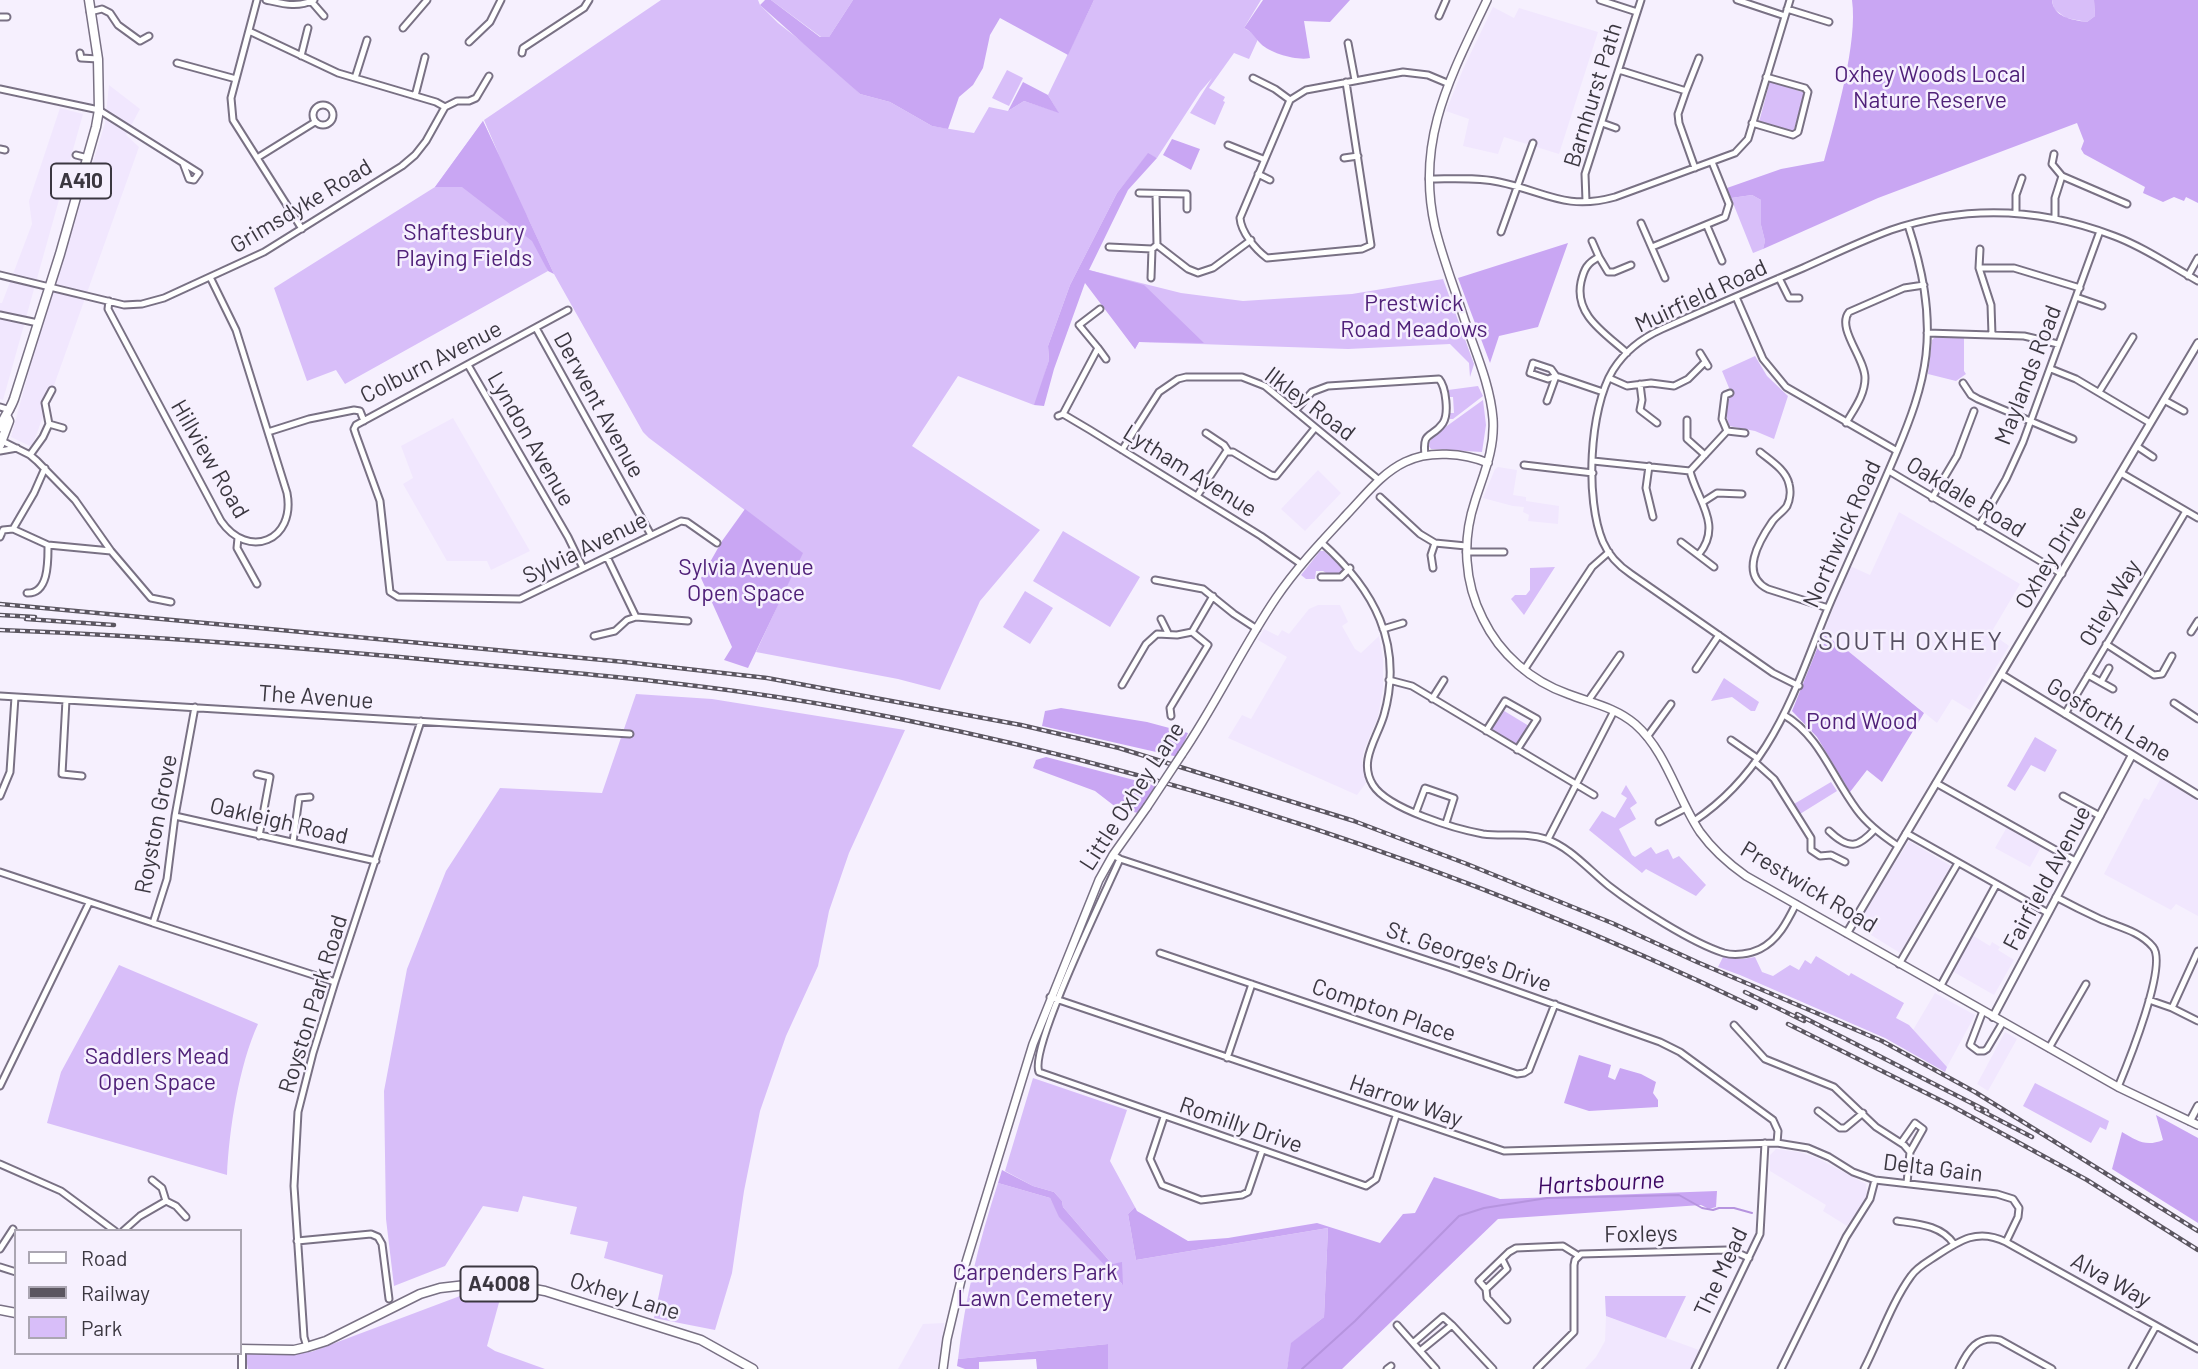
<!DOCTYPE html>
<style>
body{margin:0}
#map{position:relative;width:2198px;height:1369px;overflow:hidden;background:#f6f0fe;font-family:Barlow,sans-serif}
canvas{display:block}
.legend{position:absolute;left:14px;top:1229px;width:228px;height:126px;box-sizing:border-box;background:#f6f0fe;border:2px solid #aba6b2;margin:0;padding:9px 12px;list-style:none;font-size:21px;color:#3b3740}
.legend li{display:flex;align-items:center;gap:14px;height:35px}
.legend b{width:35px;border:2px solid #aba6b2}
</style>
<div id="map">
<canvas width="2198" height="1369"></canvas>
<ul class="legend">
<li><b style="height:9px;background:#fff"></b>Road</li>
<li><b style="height:9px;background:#5b5660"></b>Railway</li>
<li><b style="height:19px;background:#d8bef9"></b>Park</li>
</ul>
</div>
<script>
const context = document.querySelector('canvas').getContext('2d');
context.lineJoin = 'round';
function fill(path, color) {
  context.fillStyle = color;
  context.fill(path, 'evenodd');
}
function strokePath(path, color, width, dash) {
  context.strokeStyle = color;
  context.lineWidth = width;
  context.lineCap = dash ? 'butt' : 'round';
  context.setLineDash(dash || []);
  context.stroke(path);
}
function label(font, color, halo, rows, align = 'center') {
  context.font = font + ' Barlow,sans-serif';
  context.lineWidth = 5;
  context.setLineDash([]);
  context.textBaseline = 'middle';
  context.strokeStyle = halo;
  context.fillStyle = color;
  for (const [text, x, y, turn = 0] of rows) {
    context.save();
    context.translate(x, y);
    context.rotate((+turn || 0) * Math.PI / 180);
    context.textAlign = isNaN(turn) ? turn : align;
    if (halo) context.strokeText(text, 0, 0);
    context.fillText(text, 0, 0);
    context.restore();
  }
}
fill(new Path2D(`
 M1493 7 1514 18 1519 8 1598 32 1559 154 1504 137 1498 154 1463 146 1469 119 1446 111 1464 67Z
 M109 85 140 109 126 135 139 147 32 447 11 437 50 293 58 277 105 123Z
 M60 108 83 114 3 400 0 399V303H2L32 224 29 201Z
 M453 418 530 551 491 570 487 561H447L403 484 413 478 401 446Z
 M1498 467 1517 470 1513 495 1526 497V501L1559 506 1558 524 1528 521 1529 515 1523 512 1524 507 1513 506 1483 498 1495 469Z
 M1318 470 1341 493 1305 531 1281 509Z
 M1899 512 2020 584 1991 633 2009 646 1970 710 1952 699 1937 723 1848 651 1823 634 1850 566 1870 575Z
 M1318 605H1340L1348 622 1342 626 1355 649 1361 653 1379 636 1383 659V688L1378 717 1364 750 1362 761 1366 783 1357 795 1228 738 1242 715 1251 719 1287 657 1258 640 1264 629 1278 636 1282 630 1289 634 1309 609Z
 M2161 778 2198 801V916L2176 904 2171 910 2104 874 2144 798 2149 800Z
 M2007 827 2041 847 2030 867 1995 848Z
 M1909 841 1951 866 1900 953 1855 925Z
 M1972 935 1990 946 1992 942 2000 947 1998 950 2014 960 1994 995 1952 971Z
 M1935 993 1975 1015 1947 1067 1913 1030Z
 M2005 1032 2017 1039 1988 1091 1977 1084Z
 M1776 1149 1799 1152 1817 1158 1866 1184 1867 1195 1865 1201 1847 1226 1823 1211 1826 1205 1770 1171V1155Z
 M1606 1316 1666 1338 1699 1350 1690 1369H1585L1596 1357 1605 1341Z
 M944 1323 942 1369H898L923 1324Z`), '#f1e7fe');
fill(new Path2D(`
 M661 0H758L760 5 778 23 819 55 860 94 890 102 932 126 974 133 989 107 1008 111 1024 101 1058 112 1048 95 1094 0H1261L1244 28 1259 37 1249 59 1234 53 1209 88 1225 97 1223 101 1225 102 1215 125 1190 113 1212 78 1200 92 1157 158 1148 154 1117 193 1070 285 1048 346 1049 360 1036 403 1034 405 958 376 912 446 1040 530 980 601 940 690 898 679 756 652 802 553 649 438 643 432 554 274 526 214 548 271 345 384 336 370 307 381 274 288 435 187 483 121 499 155 484 120Z
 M771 0H853L829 37H821Z
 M2052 0H2094L2095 16 2087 22 2066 18 2054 9Z
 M1007 70 1023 78 1009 106 992 98Z
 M1770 81 1805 93 1793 133 1759 122Z
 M1752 195 1761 200V225L1765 241 1763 249 1753 253 1731 198Z
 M1089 270 1181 293 1243 301 1352 294 1443 279 1474 364 1470 377 1469 363 1450 344 1348 349 1139 342 1135 349 1111 316Z
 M1935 337 1964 338V371L1966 374 1956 381 1928 374 1932 340Z
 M1755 356 1767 376 1788 396 1774 439 1755 431 1729 426 1726 413 1728 397 1732 395 1722 371Z
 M1478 386 1483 396 1453 419H1450V413H1454L1453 397H1449L1448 390Z
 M1483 400 1486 425 1482 452 1431 449 1428 445 1433 436Z
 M1063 531 1140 577 1110 627 1033 581Z
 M1320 551H1324L1345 570 1341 574 1329 575 1323 571H1316L1315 579H1306L1301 575Z
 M1555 567 1524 615 1511 599 1515 595H1526L1530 590V568Z
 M1025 591 1053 608 1030 644 1003 627Z
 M1724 678 1759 702 1755 711H1751L1732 697 1711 701Z
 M636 694 712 699 905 730 849 853 829 911 818 966 786 1036 760 1111 744 1191 732 1273 715 1330 654 1318 663 1275 604 1258 608 1242 570 1234 577 1207 523 1196 518 1212 483 1206 445 1266 394 1286 386 1219 384 1091 407 969 446 871 500 788 602 793Z
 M1501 709 1529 726 1517 745 1489 729Z
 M2035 737 2057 750 2045 772 2031 765 2015 791 2007 786Z
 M1831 782 1837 791 1800 814 1794 804Z
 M1626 785 1637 803 1630 808 1636 819 1619 829 1632 855 1635 857 1651 847 1656 854 1668 849 1673 859 1679 856 1706 885 1696 896 1646 869 1642 873 1589 830 1602 811 1615 818 1627 798 1621 794Z
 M1816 956 1849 976 1851 973 1904 1003 1896 1018 1909 1025 1947 1067 1945 1072 1885 1038 1740 975 1718 967 1723 957 1742 959 1755 957 1762 972 1773 976 1790 965 1799 970 1805 960 1811 964Z
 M119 965 258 1024C239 1065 229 1130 227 1175L47 1123 61 1072Z
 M1033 1078 1127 1110 1110 1161 1135 1207 1128 1214 1136 1260 1328 1228 1324 1317 1292 1343 1287 1369H1108V1344L958 1359C965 1298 979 1241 998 1183L1050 1198 1060 1217 1122 1284V1263L1112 1264 1063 1207 1062 1201 1054 1192 1033 1186 1005 1171Z
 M2035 1083 2109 1121 2106 1130 2100 1127 2091 1143 2023 1106Z
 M460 1296 500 1299 487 1346 495 1351 545 1369H248L245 1353 311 1352Z
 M1605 1296H1686L1666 1338 1606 1316Z`), '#d8bef9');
fill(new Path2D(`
 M765 0H771L820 37H829L853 0H1094L1068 55 1000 18 990 35 983 68 973 85 959 97 948 129 932 126 890 102 860 94 760 5Z
 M1263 0H1350L1330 22 1304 21 1310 58C1297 61 1270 53 1261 44 1254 37 1253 32 1244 28Z
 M1852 0H2052C2053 17 2072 20 2087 22L2095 16 2094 0H2198V203L2186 197 2184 201 2174 197 2163 202 2143 193 2145 187 2084 154 2081 149 2084 141 2077 123 1878 198 1763 249 1765 241 1761 225V200L1752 195 1731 198 1727 188 1781 169 1824 161C1836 118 1858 42 1852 0Z
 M1023 82 1048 95 1059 113 1024 101 1008 111Z
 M483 121 554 274 548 271 532 241 462 187H435Z
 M1172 139 1200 149 1191 170 1163 155Z
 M1148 153 1157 158 1128 190 1089 270 1144 285 1204 343 1139 342 1135 349 1085 283 1054 369 1044 406 1034 405 1049 360 1048 346 1070 285 1117 193Z
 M1568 243 1538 327 1499 336 1490 363 1458 278Z
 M745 509 803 553 748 668 724 660 732 647 701 578 722 541Z
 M1823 634 1848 651 1924 713 1882 782 1867 770 1850 792 1817 737 1792 711Z
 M1061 708 1147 722 1188 733 1178 757 1042 726 1045 711Z
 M1046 757 1157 786 1138 813 1117 808 1095 791 1033 768 1036 760Z
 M1579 1055 1611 1065 1608 1077 1615 1080 1620 1068 1641 1074 1656 1082 1653 1093 1658 1100V1107L1589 1111 1564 1103Z
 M2156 1115 2198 1138V1223L2112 1169 2122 1132C2137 1141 2146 1147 2163 1140Z
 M1002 1170 1033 1186 1054 1192 1062 1201 1063 1207 1112 1264 1122 1262 1123 1285 1059 1217 1050 1198 998 1183Z
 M1434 1177 1500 1199 1717 1191 1716 1207 1709 1209 1701 1205 1498 1219 1342 1369H1287L1291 1343 1324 1317 1328 1228 1136 1260 1128 1214 1135 1207 1137 1211 1188 1241 1228 1238 1317 1223 1380 1243 1403 1214 1415 1213Z
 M1108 1344V1369H1037L1036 1359 979 1362V1369H965L957 1366 958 1359Z`), '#c9a6f3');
strokePath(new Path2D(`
 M1302 1369 1355 1321 1459 1216 1484 1208 1547 1198 1679 1195 1702 1208 1713 1210 1719 1208H1734L1752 1213`), '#b694df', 2);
const minor = new Path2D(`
 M257 0 231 98 233 120 302 229
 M266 0C284 4 297 8 314 0
 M1600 0 1637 12
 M1737 0 1785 16
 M311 1 324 16
 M1787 9 1829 22
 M90 12 102 9 110 13 118 25 140 41 149 36
 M1439 16 1446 0
 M0 17H7
 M403 28 427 0
 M249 31 338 73 436 102 445 107
 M469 42 490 22 501 0
 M1348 43 1355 80
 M80 53 81 58 98 59
 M522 53 523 48 584 8 589 0
 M301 56 308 28
 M177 63 236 79
 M1619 70 1686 91 1678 114 1679 123 1695 168
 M355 78 367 40
 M1253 78 1275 89 1290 100
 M1346 82 1371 245 1362 249 1267 258C1255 249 1241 232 1240 218L1290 100 1306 90 1403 72 1428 75 1447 83
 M0 89 99 110 199 173 194 180 189 179 183 163
 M1686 91 1699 58
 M415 96 425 57
 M313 115a10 10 0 1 1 20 0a10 10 0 1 1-20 0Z
 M1602 123 1616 128
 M1752 123 1793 135 1798 132 1808 92 1805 88 1766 77
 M1228 145 1263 159
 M0 149 5 150
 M2054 154 2052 164 2062 176
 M76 155 88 158
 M257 158 315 122
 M1344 158 1358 156
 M1258 174 1270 180
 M1429 179C1452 179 1476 177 1499 182 1544 191 1565 211 1615 197L1735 153 1748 139 1790 0
 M1139 193 1187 194V209
 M1586 201 1585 174 1641 0
 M2016 213V195L2022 178
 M2055 218V198L2062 176 2127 204
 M1641 223 1665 278
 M1707 226 1722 261
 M1501 232 1533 143
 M1592 241 1599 257C1587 263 1584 269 1581 282 1574 315 1605 333 1627 353
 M1157 245 1188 269 1198 273 1213 268 1251 240
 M1109 247 1152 249
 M1652 247 1725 217 1729 204 1712 162
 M1599 257 1608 272H1614L1631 265
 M1979 268 1980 249
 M0 275 124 305 142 304 164 298 264 252 402 166 415 155 426 141 445 107 457 101H469L476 98 489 76
 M2188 276 2198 258
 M1151 278 1152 249 1157 245 1156 194
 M1779 278 1789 298H1799
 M1736 297 1763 359 1786 387 1897 451
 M2076 297 2102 306
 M109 301 108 309 221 521C248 560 296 541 287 493L236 330 210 277
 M568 310 356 425 354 429 356 435 380 501 390 592 398 597 520 599 681 521 687 522 717 543
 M0 315 38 323
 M536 328 651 535
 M1927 333 2024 336 2058 344
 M1992 335 1991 305 1979 268H2014L2080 288
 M1098 348 1106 359
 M1700 353 1708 366
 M468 365 568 537 583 568
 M2051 369 2076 379 2150 423
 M1556 376 1548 379 1530 373 1533 363 1551 369 1556 376 1603 392
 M1609 378 1627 386 1651 383 1674 386 1688 379 1704 363
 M1963 383 1971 395 1978 399 2073 439
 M1640 384 1642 400 1640 410 1657 423
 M52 390 45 403 49 424 63 428
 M2099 392 2133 337
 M2164 400 2184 411
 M1547 401 1556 376
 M0 407 10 410
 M1295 411 1312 392 1328 386 1439 379C1446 387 1449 414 1443 423 1432 439 1422 430 1425 455
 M1063 414 1098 348 1079 325 1100 309
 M1058 416 1063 414 1090 430 1261 536 1301 564
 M1687 420V439L1705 455
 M1846 423C1854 409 1865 395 1865 378 1865 358 1836 328 1849 312L1904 288 1924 285
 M1727 431 1722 419 1725 395 1730 393
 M268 432 309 419 354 410 360 411 364 421
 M1206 433 1224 445 1228 451
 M0 440 30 455 37 461 75 500 111 551 151 598 171 602
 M2138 447 2153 457
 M1122 450 1159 392 1178 379 1186 377H1242L1265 386 1379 480
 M0 451 17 448
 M1760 452C1771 461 1786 470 1789 484 1791 491 1790 500 1787 506 1783 512 1776 516 1772 522 1759 541 1739 575 1768 589L1828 608
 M30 455 43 437 49 424
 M1593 461 1690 471C1697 500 1723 525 1699 554
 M1524 465 1593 473
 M1649 466 1646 488 1653 517
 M1690 471 1727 431 1745 433
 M1889 471 2062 574
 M2121 473 2198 518
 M1197 496 1226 452H1233L1271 475 1276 476 1315 428
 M1380 497 1420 534 1435 543 1466 546
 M1932 498 1957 456 1974 411
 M1703 502 1717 493 1742 494
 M1979 526 2006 479 2023 442 2100 231
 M13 529 48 545 111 551
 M13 529 34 493 45 468
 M0 537 3 530 13 529
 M238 538 237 548 257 584
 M1321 542C1374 589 1404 644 1384 715 1377 739 1358 761 1373 785 1388 809 1456 829 1483 834 1504 837 1526 832 1546 839 1570 847 1590 871 1609 886 1636 907 1692 943 1724 953 1735 956 1750 954 1760 949 1778 940 1787 922 1796 904
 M1681 542 1714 567
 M1466 552H1504
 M607 557 636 617 688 621
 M1433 568 1431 555 1435 543
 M1321 577H1341L1350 568
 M1155 580 1203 589 1234 614 1257 629
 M27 593C49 594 48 561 48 545
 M1161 619 1168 633
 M1383 629 1403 623
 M2191 632 2198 621
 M594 636 615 631 627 620 636 617
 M2106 644 2154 675 2162 674 2172 656
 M1696 669 1719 635
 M1524 670 1592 567 1609 552
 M2088 675 2113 689
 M1389 680 1412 686 1594 795
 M2101 682 2109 668
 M1122 685 1146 644 1157 634 1177 635 1192 632 1213 596
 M1799 686 1773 673 1631 574C1619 566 1609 556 1603 542 1585 500 1589 409 1613 370 1625 351 1642 338 1662 329 1709 308 1756 288 1803 268 1832 255 1861 241 1891 230 1965 205 2041 208 2114 236 2144 247 2171 266 2198 281
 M0 696 630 734
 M1432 699 1444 680
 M66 700 62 774 82 776
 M1588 701 1620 655
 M2174 703 2198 719
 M195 707 175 816 167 879 153 923 335 982
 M2065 714 2186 511
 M1784 715C1820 736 1832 777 1857 810 1868 825 1883 836 1898 846
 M1171 716 1170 708 1208 645 1192 632
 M1486 731 1505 701 1537 719 1517 750
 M1647 737 1671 704
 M1731 740 1757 758
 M1755 762 1774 779 1811 838V850L1820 856 1831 855 1845 862
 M257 774 270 777 259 836
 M1936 783 2075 861
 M0 796 10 772 15 697
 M2063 796 2100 816
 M1416 812 1425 788 1454 798 1446 823
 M175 816 376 861
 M1694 821C1724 801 1747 776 1766 746 1795 700 1810 650 1831 601 1853 551 1876 501 1897 451 1910 420 1922 389 1926 355 1931 310 1922 268 1908 225
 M1659 822 1686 808
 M1829 831C1849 850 1858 848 1875 829
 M1906 833 2048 913
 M1548 839 1614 711
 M293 842 299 798 310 797
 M1113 855 1120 859 1451 968 1660 1042 1680 1052 1773 1120 1778 1131 1777 1143
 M1120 859C1106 891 1029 1048 1039 1072L1366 1186 1376 1179 1396 1116
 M0 872 153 923
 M2056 897C2071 905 2085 912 2100 919 2118 927 2140 931 2153 947 2168 965 2128 1063 2118 1087
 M1160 953 1517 1074 1524 1073 1529 1070 1555 1004
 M1899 964 1958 863
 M1940 987 1996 885
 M1050 997 1504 1151 1777 1143 1808 1148 1829 1157 1853 1172 1875 1180 1997 1194 2013 1199 2019 1208 2018 1217 2006 1242
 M2149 1000 2172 1008 2198 1021
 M2172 1008 2198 951
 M1983 1011 1970 1045 1978 1051H1984L1987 1049 2003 1022
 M1734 1025 1765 1059 1834 1087 1876 1127 1904 1145 1910 1152
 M2049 1048 2086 984
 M1227 1058 1252 984
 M0 1086 89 903
 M1818 1111 1840 1128H1845L1863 1113
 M1164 1117 1150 1159 1162 1185 1201 1200 1242 1195 1248 1192 1262 1151
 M1901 1143 1915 1123 1923 1129 1910 1152 1907 1183
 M0 1164 61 1191 115 1231
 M166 1201 176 1206 186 1217
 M1897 1221C1918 1224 1941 1225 1954 1244
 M123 1231 140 1216 166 1201 162 1188 152 1180
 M297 1241 371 1234 378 1237 382 1244 389 1299
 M0 1249 13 1229
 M0 1267 16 1272
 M1486 1289 1507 1269 1502 1259
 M1507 1320 1487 1298 1486 1289 1479 1281 1509 1252 1516 1248 1563 1246 1579 1256
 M1397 1325 1436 1369
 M1413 1343 1443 1317 1452 1325
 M307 1347 304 1337 294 1186 298 1112 313 1053 335 982 421 721
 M1420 1351 1452 1325 1493 1369
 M1387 1369 1391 1366
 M1537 1369 1574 1332V1265L1575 1260 1581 1254 1727 1250 1736 1252 1749 1258
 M1695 1369 1760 1234 1765 1143
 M1781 1369 1846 1237 1870 1199 1875 1180
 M1864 1369C1879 1340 1892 1302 1911 1276 1917 1267 1927 1262 1936 1256 1960 1240 1978 1228 2006 1242L2198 1349
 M1959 1369C1968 1350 1977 1335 2000 1340L2052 1369
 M2132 1369 2156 1326`);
const tertiary = new Path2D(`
 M2002 675 2198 795
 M1847 933 2198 343
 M1993 1017 2132 755
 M2190 1121 2198 1106
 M242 1369V1351`);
const secondary = new Path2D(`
 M1487 0C1451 76 1415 140 1435 227 1442 256 1453 284 1462 312 1473 347 1490 382 1493 419 1495 449 1484 473 1475 501 1462 540 1464 582 1483 619 1500 654 1531 681 1568 694 1591 703 1615 707 1635 724 1667 752 1677 798 1700 832 1713 850 1729 864 1746 876L2118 1087 2198 1125
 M1182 754C1216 704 1242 648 1276 598 1297 567 1323 540 1349 512 1366 494 1382 473 1405 462 1429 450 1464 453 1488 463
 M943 1369 947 1339 963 1272 1033 1044 1099 880 1113 855 1147 807`);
const primary = new Path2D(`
 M0 427C4 417 10 410 14 399L60 254 96 127 99 110 98 59 89 0
 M0 445 9 421 7 417
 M0 1310 16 1313
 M240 1349 294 1350 307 1347 326 1341 420 1294 440 1288 483 1283 512 1285 545 1291 701 1340 753 1369`);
strokePath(minor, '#797184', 9);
strokePath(tertiary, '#797184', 10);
strokePath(secondary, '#797184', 10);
strokePath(primary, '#797184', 11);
strokePath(minor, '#fff', 5);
strokePath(tertiary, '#fff', 6);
strokePath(secondary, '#fff', 7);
strokePath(primary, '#fff', 8);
const rail = new Path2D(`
 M0 604 625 662 767 678 1021 725 1119 748 1354 821 1467 864 1612 923 1697 962 1882 1041 1975 1092 2198 1231
 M0 615 35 617
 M26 619 114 625
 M0 630C155 636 309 648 463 663 590 674 717 685 843 708 1160 766 1466 868 1756 1008
 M1745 992 1804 1021
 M1797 1014 1987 1111
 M1788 1024 1950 1105 2087 1180 2198 1250
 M1976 1108 2032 1137`);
strokePath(rail, '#5b5660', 4.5);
strokePath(rail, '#f6f0fe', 2, [5]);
const secondaryBridge = new Path2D(`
 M1147 807 1182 754`);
strokePath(secondaryBridge, '#797184', 10, []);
strokePath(secondaryBridge, '#fff', 7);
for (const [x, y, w] of [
 [81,181,60],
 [499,1284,77]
]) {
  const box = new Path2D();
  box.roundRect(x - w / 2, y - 17.5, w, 35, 5);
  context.fillStyle = '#f6f0fe';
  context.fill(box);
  strokePath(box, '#3b3740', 2);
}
label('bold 21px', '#3b3740', null, [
 ["A410",81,181],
 ["A4008",499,1284]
]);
label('23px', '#502179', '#f6f0fe', [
 ["Oxhey Woods Local",1930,74],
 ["Nature Reserve",1930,100],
 ["Shaftesbury",464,232],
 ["Playing Fields",464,258],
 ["Prestwick",1414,303],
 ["Road Meadows",1414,329],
 ["Sylvia Avenue",746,567],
 ["Open Space",746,593],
 ["Pond Wood",1862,721],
 ["Saddlers Mead",157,1056],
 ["Open Space",157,1082],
 ["Carpenders Park",1035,1272],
 ["Lawn Cemetery",1035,1298]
]);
label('23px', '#3b3740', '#f6f0fe', [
 ["Barnhurst Path",1593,95,-73],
 ["Grimsdyke Road",301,206,-31],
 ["Muirfield Road",1701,296,-25],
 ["Colburn Avenue",431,362,-27],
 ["Maylands Road",2028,375,-69],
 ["Ilkley Road",1310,404,37],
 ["Derwent Avenue",599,405,61],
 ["Lyndon Avenue",531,439,60],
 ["Hillview Road",210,459,60],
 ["Lytham Avenue",1190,471,32],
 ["Oakdale Road",1966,497,31],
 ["Northwick Road",1842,534,-66],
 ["Sylvia Avenue",585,548,-26],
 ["Oxhey Drive",2051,557,-59],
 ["Otley Way",2110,603,-59],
 ["The Avenue",316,697,4],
 ["Gosforth Lane",2109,720,31],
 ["Little Oxhey Lane",1132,796,-57],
 ["Oakleigh Road",279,821,13],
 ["Royston Grove",156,824,-79],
 ["Fairfield Avenue",2047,878,-62],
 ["Prestwick Road",1809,887,31],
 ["St. George's Drive",1469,957,19],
 ["Royston Park Road",313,1004,-73],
 ["Compton Place",1384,1010,19],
 ["Harrow Way",1406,1101,19],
 ["Romilly Drive",1241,1125,19],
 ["Delta Gain",1933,1168,7],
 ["Foxleys",1641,1234,-1],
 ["The Mead",1721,1272,-65],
 ["Alva Way",2111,1280,29],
 ["Oxhey Lane",625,1296,17]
]);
label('italic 24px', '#3d0763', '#f6f0fe', [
 ["Hartsbourne",1601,1183,-3]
]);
context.letterSpacing = '2px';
label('26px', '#564f61', '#f6f0fe', [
 ["SOUTH OXHEY",1911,641]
]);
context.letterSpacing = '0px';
</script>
